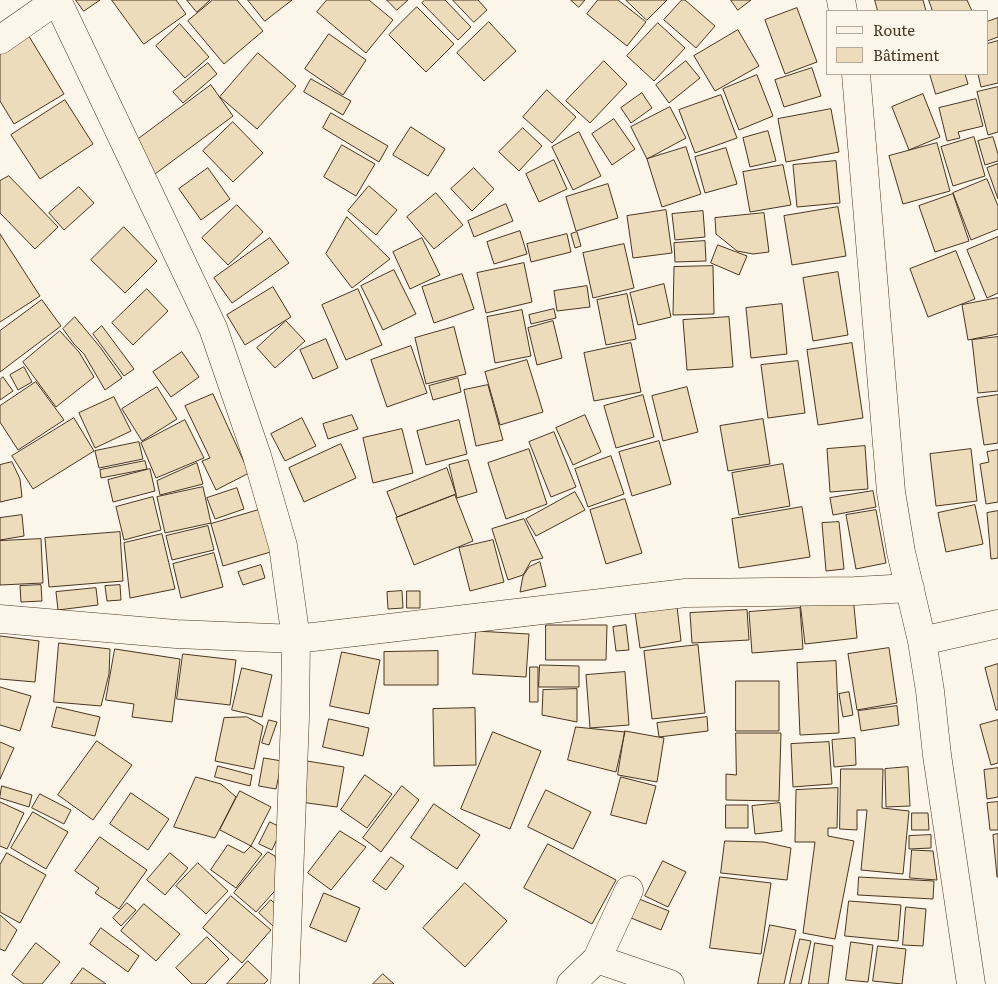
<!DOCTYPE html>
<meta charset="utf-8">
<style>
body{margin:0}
#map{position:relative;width:998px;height:984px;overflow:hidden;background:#fbf6e9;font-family:Literata,serif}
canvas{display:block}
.legend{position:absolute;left:826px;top:10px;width:162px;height:65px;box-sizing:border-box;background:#fbf6e9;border:1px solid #b4a999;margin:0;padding:6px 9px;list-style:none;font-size:15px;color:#4a3520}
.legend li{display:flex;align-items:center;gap:10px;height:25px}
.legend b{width:25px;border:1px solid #b4a999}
</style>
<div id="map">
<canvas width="998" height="984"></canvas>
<ul class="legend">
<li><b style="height:6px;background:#fbf6e9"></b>Route</li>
<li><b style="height:14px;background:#ecdcbc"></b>Bâtiment</li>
</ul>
</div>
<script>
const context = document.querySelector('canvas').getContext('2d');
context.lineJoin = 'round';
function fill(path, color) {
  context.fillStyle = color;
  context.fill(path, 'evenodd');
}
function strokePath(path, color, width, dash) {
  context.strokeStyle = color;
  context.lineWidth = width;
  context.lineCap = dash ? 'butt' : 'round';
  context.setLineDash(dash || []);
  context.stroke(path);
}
const building = new Path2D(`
 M76 0H100L84 11Z
 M112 0H176L186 14 144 44Z
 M187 0H210L197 12Z
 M213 0H237L263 31 224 64 188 21Z
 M248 0H292L265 21Z
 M327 0H369L393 20 366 53 317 12Z
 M387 0H408L397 10Z
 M425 0H445L471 27 458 40 422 3Z
 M453 0H478L487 10 474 22Z
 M571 0H585L579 7Z
 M598 0H618L646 22 627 46 587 14Z
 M626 0H667L647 20Z
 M682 0H685L715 26 696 48 664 20Z
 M731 0H751L738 10Z
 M875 0H923L926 11H878Z
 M929 0H967L972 11H933Z
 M417 7 454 44 426 72 389 35Z
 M797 8 817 62 785 74 765 20Z
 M998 18V37L987 41V22Z
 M489 22 516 51 484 81 457 53Z
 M658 23 685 48 654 81 627 56Z
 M180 24 209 57 185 78 156 46Z
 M738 30 759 66 715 91 694 56Z
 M27 33 64 94 14 124 0 101V50Z
 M329 34 366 60 343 95 305 69Z
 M998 41V83L981 87 978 74H987V44Z
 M258 53 296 86 257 129 220 97Z
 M604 61 627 84 590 123 566 101Z
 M686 61 700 78 669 103 656 85Z
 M208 63 217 74 183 103 173 92Z
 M812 68 821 96 784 107 775 80Z
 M930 74H965L968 84 936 94Z
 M757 75 773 116 739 130 723 89Z
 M311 79 351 101 343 115 304 92Z
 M211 85 233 116 155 174 133 143Z
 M998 87V132L988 135 977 92Z
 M547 90 576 117 552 143 523 117Z
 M642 93 652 108 631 123 621 108Z
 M923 94 940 137 909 150 892 107Z
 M721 95 737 138 695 153 679 110Z
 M976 99 983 126 958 132 960 138 947 141 939 108Z
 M65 100 93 144 40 179 11 135Z
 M670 107 686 138 647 159 631 127Z
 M831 109 839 152 786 162 778 119Z
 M331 113 388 146 379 162 323 128Z
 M614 119 635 149 612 165 592 134Z
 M233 122 263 153 233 182 203 151Z
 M411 127 445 149 428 176 393 155Z
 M523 128 542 146 519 171 499 152Z
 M768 131 776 161 750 167 743 138Z
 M579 132 601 176 573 190 552 147Z
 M974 137 985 176 953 186 941 147Z
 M993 137 998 154V161L985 165 978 141Z
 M937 143 950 191 903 204 889 156Z
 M342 145 375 164 356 196 324 177Z
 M686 147 701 194 662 207 647 159Z
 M726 148 737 184 705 193 695 157Z
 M554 160 567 189 539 202 526 174Z
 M836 161 840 203 797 207 793 165Z
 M998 164V199L987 168Z
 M783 165 791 205 750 212 743 172Z
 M208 168 230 199 201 220 179 189Z
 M474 168 494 189 472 211 451 189Z
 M9 176 58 227 35 249 0 213V181Z
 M987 179 998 206V229L971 240 953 193Z
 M608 184 618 218 576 231 566 197Z
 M369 186 397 210 376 235 348 211Z
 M79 187 94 203 64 230 49 213Z
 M436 193 463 225 434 249 407 217Z
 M953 194 969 241 935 252 919 206Z
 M506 204 513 221 474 237 468 221Z
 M237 205 263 232 228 265 202 238Z
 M838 207 846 256 792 265 784 216Z
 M666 210 672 253 633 258 627 216Z
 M703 211 705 237 675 240 672 214Z
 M764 213 769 252 753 254 737 251 716 234 715 218Z
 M347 217 390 259 352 288 326 254Z
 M124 227 157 261 125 293 91 260Z
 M520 231 527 254 494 264 487 242Z
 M577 232 581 246 575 248 571 234Z
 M0 234 40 296 0 322Z
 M567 234 571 252 531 262 527 244Z
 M998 237V293L987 298 967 250Z
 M270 238 289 263 232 303 214 278Z
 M422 238 440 275 410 289 393 252Z
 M705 241 706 261 675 262 674 243Z
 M624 244 634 288 593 298 583 253Z
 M718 245 747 256 739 275 711 263Z
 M956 251 975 299 928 317 910 269Z
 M524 263 532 302 486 313 477 273Z
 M713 266 714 314 673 315 674 267Z
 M394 270 416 314 383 330 361 286Z
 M838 272 848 335 813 341 803 278Z
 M462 274 474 309 434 323 422 287Z
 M664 284 671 317 638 325 630 293Z
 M587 286 590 307 557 311 554 291Z
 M273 287 291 317 245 345 227 315Z
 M147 289 168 311 133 345 112 323Z
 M358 289 382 345 346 360 322 305Z
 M627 294 636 339 606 345 597 300Z
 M998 298V334L968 340 962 305Z
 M42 300 61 326 0 372V331Z
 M782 304 787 354 751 358 746 308Z
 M554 309 556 318 531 324 529 315Z
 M522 310 531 356 495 363 487 317Z
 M75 317 100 347 122 378 105 390 84 354 74 344 63 329Z
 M729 317 733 367 687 370 683 320Z
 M286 321 305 341 275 368 257 348Z
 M553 321 562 358 537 365 528 328Z
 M102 326 134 369 124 376 93 334Z
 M454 327 466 374 426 384 415 338Z
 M60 331 79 352 94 377 56 407 23 362Z
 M998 337V391L978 393 972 340Z
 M326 339 338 368 313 379 300 350Z
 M631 343 641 392 594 401 584 353Z
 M852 343 863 418 818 425 807 350Z
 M411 346 427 393 387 407 371 360Z
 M182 352 199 377 171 397 153 372Z
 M527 360 543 412 500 425 485 372Z
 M798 361 805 413 768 418 761 365Z
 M24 367 32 382 18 390 10 375Z
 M3 377 13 391 0 400V380Z
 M458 378 461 392 433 400 429 386Z
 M36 382 64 420 18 450 0 422V406Z
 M488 385 503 440 476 446 464 390Z
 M157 387 177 419 142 441 122 409Z
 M687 387 698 432 663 441 652 396Z
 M213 394 249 473 216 490 202 461 210 458 185 406Z
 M643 395 654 437 616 448 604 406Z
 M998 395V443L984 445 977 398Z
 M114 397 131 431 95 448 79 413Z
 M352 415 358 429 328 439 323 424Z
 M585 415 601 452 573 465 556 428Z
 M74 418 94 451 33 489 12 456Z
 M302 418 316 446 285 461 271 434Z
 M763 419 770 464 728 471 720 426Z
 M185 420 204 458 156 478 141 443Z
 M459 420 467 454 426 465 417 431Z
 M402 429 413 473 373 483 363 438Z
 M554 432 576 487 551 497 529 442Z
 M659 441 671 484 632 496 619 452Z
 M139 442 143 459 99 468 95 451Z
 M341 444 356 478 304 502 289 468Z
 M865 446 868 489 830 492 827 449Z
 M529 449 547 504 506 519 488 463Z
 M971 449 977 501 936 506 930 454Z
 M998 450V502L986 504 980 464 989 462 987 452Z
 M611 456 624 494 588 507 575 469Z
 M468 460 477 492 457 498 449 465Z
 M145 461 147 469 101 478 100 470Z
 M12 462 20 479 22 497 0 502V465Z
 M197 463 203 484 160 495 157 481Z
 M783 464 790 506 739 515 732 473Z
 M447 468 456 494 397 517 387 492Z
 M150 469 155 491 113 502 108 480Z
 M203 487 211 523 165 533 157 497Z
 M237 488 244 509 215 519 207 498Z
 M873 491 876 507 833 515 830 498Z
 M575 492 585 510 536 536 526 519Z
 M455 495 473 541 414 565 396 518Z
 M153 497 161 530 124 540 116 507Z
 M625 499 642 553 606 564 590 510Z
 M975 505 983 544 946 552 938 513Z
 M802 507 810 557 739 568 732 519Z
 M262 509 274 551 223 566 211 524Z
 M876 510 886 563 856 569 846 515Z
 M998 511V558L991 559 987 513Z
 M22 515 24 536 0 540V518Z
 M524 519 543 558 531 561 523 575 508 580 492 529Z
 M839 522 844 569 826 571 822 523Z
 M208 526 214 550 172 560 166 536Z
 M120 532 123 581 49 587 45 538Z
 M162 534 175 589 130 598 124 543Z
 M41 539 43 583 0 585V541Z
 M493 540 504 582 470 591 459 548Z
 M214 553 223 587 181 598 173 564Z
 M540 562 546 586 520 592 523 576 529 567Z
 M261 565 265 578 243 585 238 572Z
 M41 585 42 601 21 602 20 586Z
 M120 585 121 600 107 601 105 586Z
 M96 588 98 605 58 610 56 592Z
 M402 591 403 608 388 609 387 592Z
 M407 591H420V608H407Z
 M853 596 857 638 805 644 800 602Z
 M676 598 681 641 640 648 634 605Z
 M800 608 803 649 752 653 749 612Z
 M747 610 749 640 692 643 690 613Z
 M546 625H607L606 660H546Z
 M626 625 629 650 616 651 613 627Z
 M476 631 529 634 526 677 473 674Z
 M0 636 39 641 35 682 0 679Z
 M59 643 110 649 109 674 101 706 54 702Z
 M698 645 705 713 652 719 644 651Z
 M889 648 897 703 857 710 848 654Z
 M115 649 180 659 172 722 132 717 134 704 106 700Z
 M438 651V685H384V652Z
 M342 652 380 660 369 714 330 706Z
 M183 654 236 660 230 705 177 699Z
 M836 661 839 733 800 735 797 663Z
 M998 664V710H996L985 668Z
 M540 665 579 666V687H539Z
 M530 667H538V702H530Z
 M242 668 272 675 262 717 232 710Z
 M625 672 629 725 590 728 586 675Z
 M736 681H779V731H736Z
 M0 687 31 696 20 731 0 725Z
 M577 689V722L542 715 543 690Z
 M849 692 853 715 843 717 839 694Z
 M897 706 899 725 861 731 858 711Z
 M57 707 100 717 95 736 52 727Z
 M475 708 476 765 434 766 433 709Z
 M247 717 263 726 254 769 215 761 224 718Z
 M707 717 708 731 659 737 657 723Z
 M329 719 369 728 363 756 323 747Z
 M269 720 277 722 269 745 262 743Z
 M998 720V763L991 765 980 725Z
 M576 727 625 732 616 772 568 760Z
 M625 731 664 738 657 782 618 775Z
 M493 732 541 751 510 829 461 809Z
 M736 733H781L779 801 726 800V774L736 775Z
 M855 738 856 765 834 767 832 740Z
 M97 741 132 765 93 820 58 795Z
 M0 742 14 748 0 779Z
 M829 742 832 784 793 787 791 744Z
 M264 758 282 761 276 789 259 786Z
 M307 761 344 767 337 807 300 802Z
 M218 766 252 775 250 786 215 777Z
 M908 767 910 806 886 807 885 769Z
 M998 768V797L987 799 984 770Z
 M841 769H883L882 808 909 811 903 874 861 870 867 810H857V830L840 829Z
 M365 775 392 794 367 828 341 810Z
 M196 777 221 784 236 797 215 838 174 827Z
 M621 777 656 786 646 824 611 815Z
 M2 786 32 795 29 807 0 798Z
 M402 786 419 800 381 852 363 838Z
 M838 788 837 828H828V836L854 841 835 939 803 933 815 842H795L796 790Z
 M546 790 591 812 573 849 528 827Z
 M240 791 271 807 251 846 220 830Z
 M131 793 169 819 148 850 110 824Z
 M40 794 71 810 64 824 32 808Z
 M0 802 24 813 7 849 0 846Z
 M998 802V830H990L987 803Z
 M780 803 782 831 755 834 752 806Z
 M434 804 480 835 457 869 411 838Z
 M726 805H748V828H726Z
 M33 812 68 832 46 869 11 848Z
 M912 813H928L929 830H912Z
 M270 822 282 828 272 850 259 844Z
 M340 831 366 847 331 890 308 873Z
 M998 834V877H997L993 835Z
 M931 835V848L909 849V836Z
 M100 837 147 870 119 909 95 893 99 888 75 871Z
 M725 841 764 842 791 848 787 880 721 873Z
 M548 844 616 880 592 924 524 888Z
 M228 845 244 853 251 846 262 854 236 888 211 870Z
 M912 850 933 851 937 880 910 878Z
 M268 852 275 856 281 884 256 912 234 893Z
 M7 853 46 875 20 923 0 912V865Z
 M170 853 188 868 165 895 147 880Z
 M391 857 404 866 386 890 373 881Z
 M663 861 686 872 668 907 645 896Z
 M198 863 228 891 206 914 176 886Z
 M720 877 771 883 761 954 710 948Z
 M859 877 934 881 933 899 858 895Z
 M465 883 507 921 465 967 423 928Z
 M324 893 360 908 346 942 310 927Z
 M231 896 271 930 242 963 203 928Z
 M639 899 669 911 661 930 631 918Z
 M271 900 285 913 273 926 259 913Z
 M849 901 901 905 898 941 845 936Z
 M127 903 136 910 121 926 113 918Z
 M144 904 180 934 156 961 121 931Z
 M906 907 926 909 923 946 903 945Z
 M0 915 17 930 5 951 0 949Z
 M770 925 796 930 784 984H758Z
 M101 928 139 956 128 972 90 944Z
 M207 937 229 959 205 984H192L176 968Z
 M800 939 811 941 801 984H790Z
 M851 942 873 945 868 982 846 980Z
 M36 943 60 962 42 984H24L12 975Z
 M815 943 833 946 828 984H809Z
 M878 946 906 949 902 984 873 981Z
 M248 961 268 980 264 984H227Z
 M83 968 106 984H71Z
 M383 974 394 984H373Z`);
fill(building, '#ecdcbc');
strokePath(building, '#4a3520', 1);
const minor = new Path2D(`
 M841 0 843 11
 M0 40 57 0 213 328 257 456 283 546 296 639 295 718 285 984
 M856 74 891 492 901 552 922 641
 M0 619 176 634 296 639 686 593 855 591 910 588
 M597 959 670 984
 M571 984 597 959 629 890
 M971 984 937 755 930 691 922 641 998 624`);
strokePath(minor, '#4a3520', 29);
strokePath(minor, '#fbf6e9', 28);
</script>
